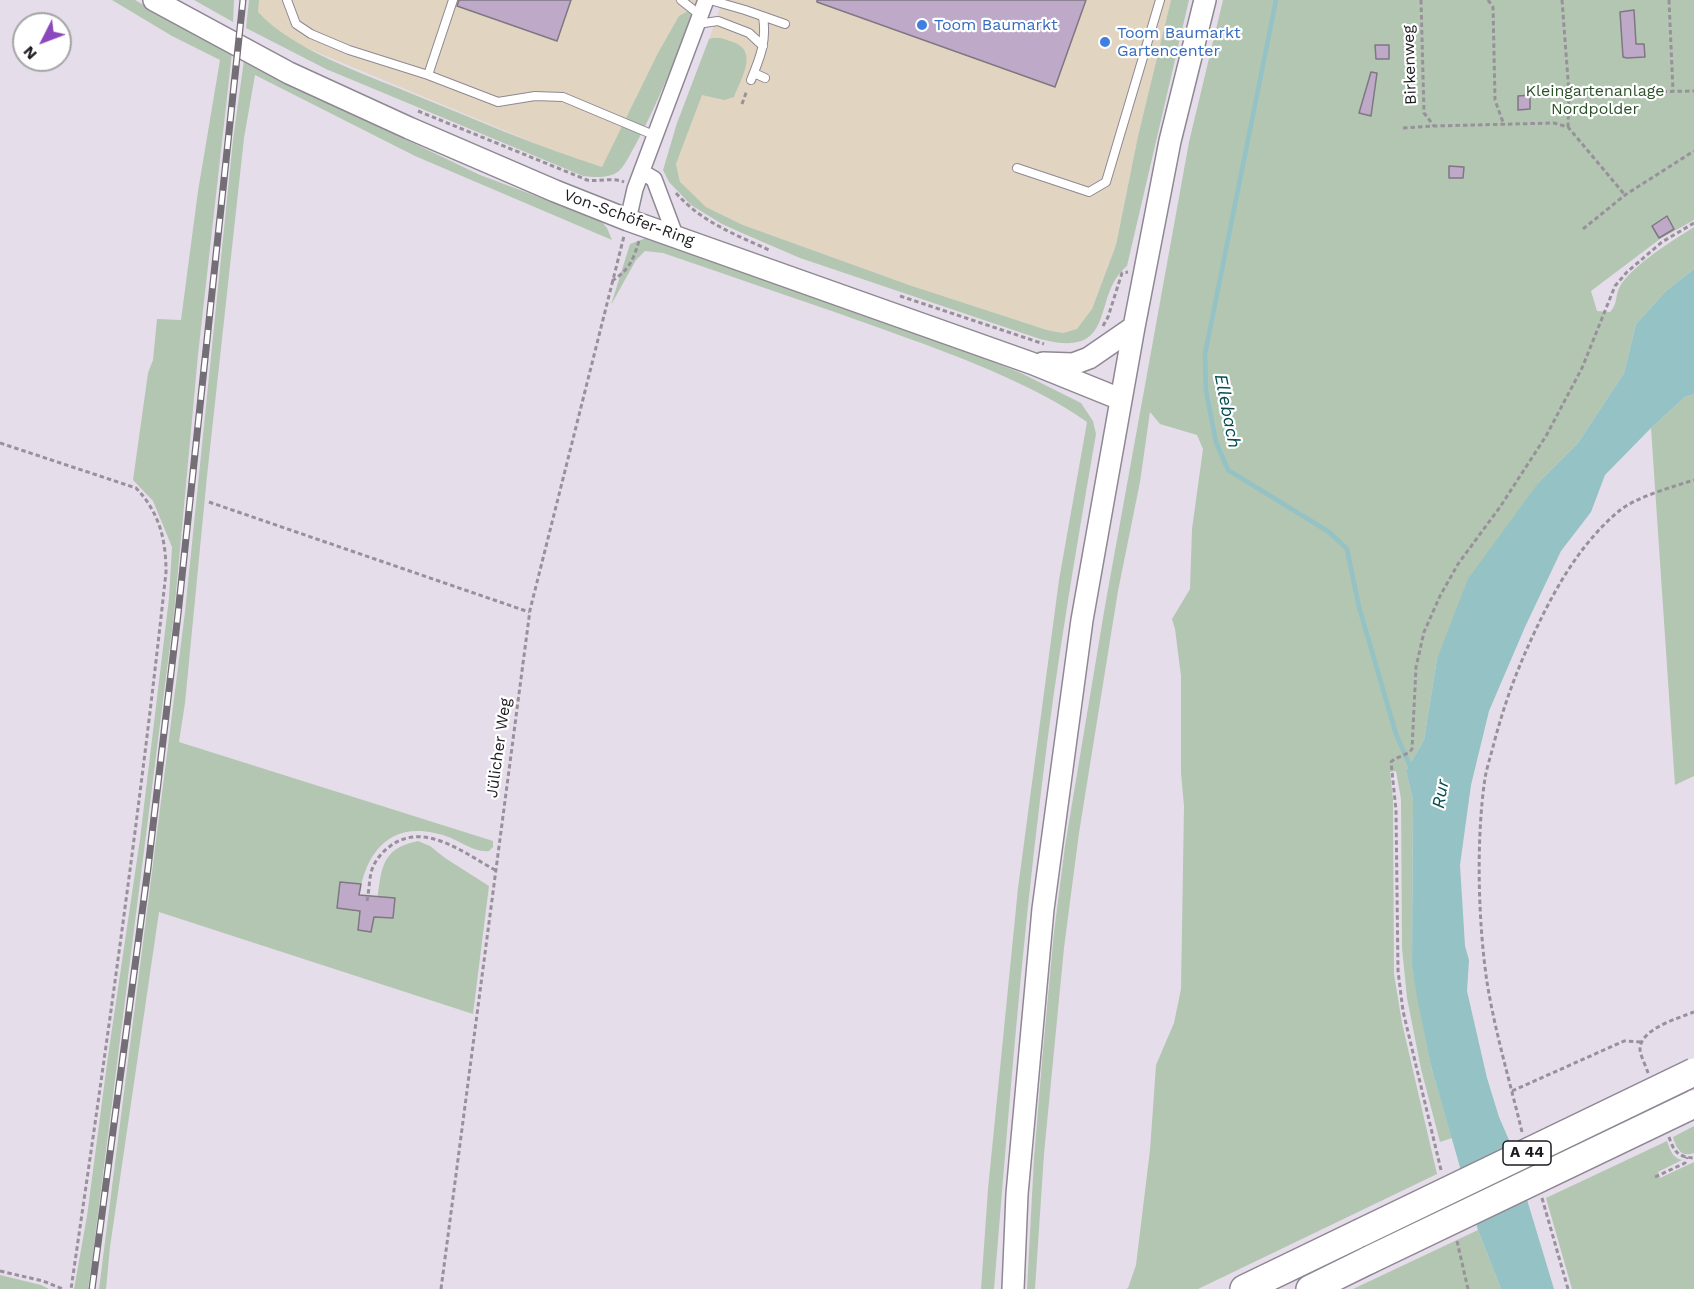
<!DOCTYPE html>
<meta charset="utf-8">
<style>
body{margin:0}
#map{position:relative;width:1694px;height:1289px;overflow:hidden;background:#e6ddea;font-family:"Work Sans",sans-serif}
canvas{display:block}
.north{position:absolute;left:12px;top:12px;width:60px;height:60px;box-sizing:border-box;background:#fff;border:2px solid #a5a4a6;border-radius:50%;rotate:228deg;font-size:16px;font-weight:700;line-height:24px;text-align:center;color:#1e1b20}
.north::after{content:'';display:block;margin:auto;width:21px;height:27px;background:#8b47bb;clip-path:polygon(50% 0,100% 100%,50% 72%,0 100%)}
</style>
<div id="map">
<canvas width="1694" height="1289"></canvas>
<div class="north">N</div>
</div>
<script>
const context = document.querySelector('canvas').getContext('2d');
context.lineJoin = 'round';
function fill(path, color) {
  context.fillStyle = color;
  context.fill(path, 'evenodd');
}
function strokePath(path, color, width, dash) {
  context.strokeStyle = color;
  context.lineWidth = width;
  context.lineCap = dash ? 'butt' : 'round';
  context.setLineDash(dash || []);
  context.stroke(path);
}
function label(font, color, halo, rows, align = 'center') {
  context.font = font + ' "Work Sans",sans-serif';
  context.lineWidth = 4.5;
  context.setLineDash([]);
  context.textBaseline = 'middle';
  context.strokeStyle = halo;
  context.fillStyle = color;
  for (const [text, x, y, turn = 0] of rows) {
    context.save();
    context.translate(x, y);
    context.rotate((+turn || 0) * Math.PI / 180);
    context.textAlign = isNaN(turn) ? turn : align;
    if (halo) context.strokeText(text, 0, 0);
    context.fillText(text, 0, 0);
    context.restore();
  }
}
fill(new Path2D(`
 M257 0H697L689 21 618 147 599 170 254 26Z
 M723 0H1171L1138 136 1116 245 1092 309 1087 318 1077 329 1063 333 1047 330 909 285 743 225 706 207 694 197 680 182 676 164 702 94 724 100 717 37 709 39Z`), '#e1d5c1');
fill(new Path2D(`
 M112 0H135L174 23 232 53 198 355 174 614 92 1261 88 1289H74L87 1216 108 1056 140 839 169 598 172 547 153 501 133 480 148 373 153 360 157 319 181 320 198 191 220 60 172 36Z
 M194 0H234L233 22Z
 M249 0H259L258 12C291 49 364 74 410 93 474 119 536 146 602 167L658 53 679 16 688 11 696 9C677 54 659 101 636 144 631 152 626 164 619 171 609 179 594 177 583 176L326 69 246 28Z
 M1171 0H1189L1127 266C1090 296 1120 360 1040 339L800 258 742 233 722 224 691 205 669 182 663 170 677 123 709 39C718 36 724 39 733 42 759 51 741 78 734 97L724 100 702 95 676 164 680 182 706 207 743 225 909 285 1047 330 1063 333 1077 329 1092 309 1116 245 1138 136Z
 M1223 0H1694V220L1660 239 1591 291 1597 311 1610 312C1618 304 1615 295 1620 286 1634 264 1672 241 1694 227V269L1667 290 1636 324 1624 373 1578 443 1539 482 1437 659 1424 740 1406 771 1413 800 1412 966 1431 1066 1452 1138 1440 1142 1421 1069 1407 998 1402 948 1401 799 1396 771 1390 772 1393 799 1394 974 1402 1023 1437 1174 1198 1289H1126L1128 1288 1136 1265 1150 1150 1156 1065 1174 1023 1181 989 1184 806 1181 773V676L1175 629 1172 619 1190 589 1192 529 1203 449 1197 435 1160 424 1150 412 1140 482 1118 591 1079 833 1064 948 1044 1154 1035 1289H1027L1034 1158 1043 1050 1054 932 1065 846 1105 606 1189 142Z
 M244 60 319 98 480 175 600 220 607 228 612 240 415 156 255 75 244 138 207 476 185 703 179 742 493 841V847L489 851C476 853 463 843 451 838 393 816 364 849 358 904L376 907C382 872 378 849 418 841L430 846 445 858 489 886 473 1014 159 912 110 1247 106 1289H99L185 612 233 140Z
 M646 238 883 318 1021 373 1081 403 1093 421 1096 434C1076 550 1056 667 1042 784 1021 952 1008 1120 994 1289H981L988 1189 1018 888 1059 580 1087 422C1032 383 952 354 888 331 813 304 738 279 663 253L645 251 636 260 611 305 630 244Z
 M1694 394V776L1675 785 1651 428 1685 397Z
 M1694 1126V1153C1681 1158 1676 1148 1673 1137Z
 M1667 1141C1670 1149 1672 1158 1682 1160L1658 1172 1660 1178 1694 1162V1289H1572L1546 1198Z
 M1478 1230 1501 1289H1353Z
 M0 1275 41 1285 49 1289H0Z`), '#b3c6b2');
fill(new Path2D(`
 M1694 269V394L1685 397 1651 428 1605 475 1591 512 1561 551 1525 627 1489 711 1471 785 1460 865 1465 946 1469 960 1467 991 1487 1078 1499 1117 1509 1140 1554 1289H1501L1478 1230 1431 1066 1417 997 1412 966 1413 800 1406 771 1424 740 1437 659 1468 579 1539 482 1578 443 1624 373 1636 324 1667 290Z`), '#94c2c5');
strokePath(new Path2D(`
 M1276 0 1205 354 1206 391 1216 442 1228 470 1329 532 1347 549 1359 607 1396 734 1411 768`), '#94c2c5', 4.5);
const building = new Path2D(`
 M459 0H571L557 41 457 6Z
 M817 0H1086L1055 87 817 2Z
 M1634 10 1636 44H1644L1645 57 1627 58 1623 57 1620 12Z
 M1375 45H1389V59H1376Z
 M1371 72 1377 73 1371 116 1359 113Z
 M1530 95V109L1518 110V96Z
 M1449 166 1464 167 1463 178H1449Z
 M1667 216 1674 229 1659 238 1652 226Z
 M340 882 361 884 359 895 395 898 393 918 374 917 371 932 358 930 360 911 337 908Z`);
fill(building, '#bfa9c8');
strokePath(building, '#7f7782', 1.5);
const service = new Path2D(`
 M287 0 296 24 311 34 349 50 428 75 498 102 535 96 563 97 656 136
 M681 0 700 15
 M710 0 745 10 785 24
 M697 24 718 21 749 33 763 46
 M754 73 765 78
 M428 75 453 0
 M751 80C760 58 767 41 763 17
 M1017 168 1089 192 1106 182 1160 0`);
const minor = new Path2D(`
 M642 172 654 179 675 235
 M628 220 635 189 706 0`);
const secondary = new Path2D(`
 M154 0 289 73 409 128 555 191 628 220 1031 363 1120 399
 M1043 363 1073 364 1089 358 1134 327
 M1013 1289 1017 1194 1043 909 1082 620 1134 327 1170 141 1205 0`);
const motorway = new Path2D(`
 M1244 1289 1360 1233
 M1310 1289 1369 1260`);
strokePath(service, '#8f8793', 10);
strokePath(minor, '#8f8793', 18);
strokePath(secondary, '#8f8793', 24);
strokePath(motorway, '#8f8793', 30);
strokePath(new Path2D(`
 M1421 0 1424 113 1434 126
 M1488 0 1493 7 1495 100 1504 125
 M1562 0 1569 93
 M1669 0 1673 91
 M742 104 747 90
 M418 111 587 180C600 182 612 177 624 182
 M1568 127 1569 93 1694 91
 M1403 128 1434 126 1554 123 1568 127 1625 195
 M676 193C700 221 736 235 769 250
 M1583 229 1625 195 1694 151
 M612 281C630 269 633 260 639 241
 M900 296 1044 344
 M1103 326 1108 317 1122 273 1128 272
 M0 443 136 488C159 512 166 539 166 572 140 812 106 1050 71 1289
 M209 502 529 612
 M367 901C369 892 369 882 371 873 373 863 381 853 389 847 423 820 464 853 495 870
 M1648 1073C1646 1066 1641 1057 1640 1050 1639 1029 1679 1018 1694 1012
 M1512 1091 1624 1041 1642 1042
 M1522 1132C1510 1082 1495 1032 1487 982 1478 921 1476 839 1485 778 1487 767 1491 755 1494 743 1505 701 1519 664 1538 625 1558 583 1583 541 1619 511 1636 497 1672 487 1694 480
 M1669 1137C1674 1152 1678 1157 1694 1158
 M1441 1170 1403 1011 1398 971 1396 810 1391 762C1397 756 1407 756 1412 749L1416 667 1424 632 1440 596 1458 564 1500 507 1546 436 1582 368 1615 286 1627 272 1662 242 1694 223
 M1655 1177 1685 1163 1687 1157
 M1542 1198 1568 1289
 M1457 1241 1468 1289
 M0 1271 43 1281 63 1289
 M441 1289 530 610 624 236`), '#98919b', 3, [4.5, 3]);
strokePath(service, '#fff', 8);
strokePath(minor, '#fff', 15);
strokePath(secondary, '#fff', 21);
strokePath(motorway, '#fff', 27);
const rail = new Path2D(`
 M92 1289 148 868 178 614 243 0`);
strokePath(rail, '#746e77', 7);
strokePath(rail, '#fff', 4.5, [14]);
const motorwayBridge = new Path2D(`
 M1360 1233 1694 1072
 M1369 1260 1694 1104`);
strokePath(motorwayBridge, '#8f8793', 30, []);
strokePath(motorwayBridge, '#fff', 27);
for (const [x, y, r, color] of [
 [922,25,6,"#3f7fe0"],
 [1105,42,6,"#3f7fe0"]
]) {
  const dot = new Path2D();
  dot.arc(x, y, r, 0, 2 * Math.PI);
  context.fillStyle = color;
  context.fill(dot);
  strokePath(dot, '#fff', 2);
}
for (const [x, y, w] of [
 [1527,1153,48]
]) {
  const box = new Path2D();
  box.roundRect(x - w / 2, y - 12, w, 24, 4.5);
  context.fillStyle = '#fff';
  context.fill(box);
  strokePath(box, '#1e1b20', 1.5);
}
label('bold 15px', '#1e1b20', null, [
 ["A 44",1527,1153]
]);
label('16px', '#366cbe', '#fff', [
 ["Toom Baumarkt",934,25],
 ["Toom Baumarkt",1117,33],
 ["Gartencenter",1117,51]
], 'left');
label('16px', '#1e1b20', '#fff', [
 ["Birkenweg",1410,65,-92],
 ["Von-Schöfer-Ring",629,218,20],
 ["Jülicher Weg",499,748,-82]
]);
label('16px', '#2c522a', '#fff', [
 ["Kleingartenanlage",1595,91],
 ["Nordpolder",1595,109]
]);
label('italic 18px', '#054c50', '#fff', [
 ["Ellebach",1227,411,79],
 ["Rur",1441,794,-80]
]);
</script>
